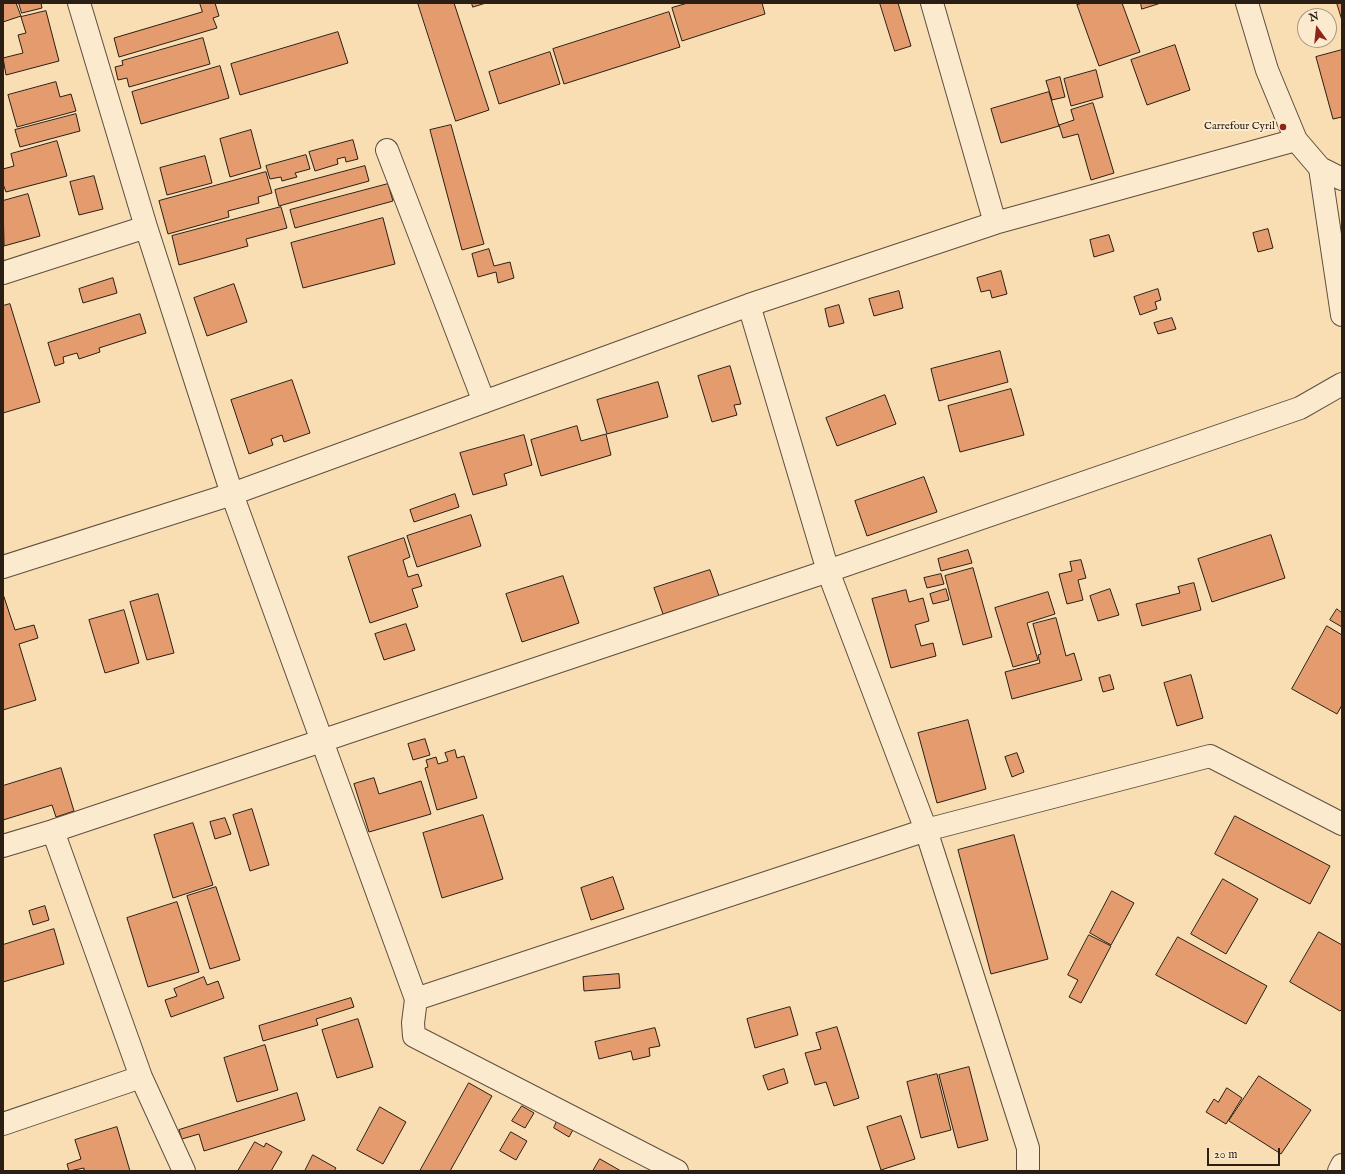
<!DOCTYPE html>
<style>
body{margin:0}
#map{position:relative;width:1345px;height:1174px;overflow:hidden;background:#f9deb4;font-family:"IM FELL English",serif}
canvas{display:block}
.frame{position:absolute;inset:0;border:4px solid #2a1e15;pointer-events:none}
.north{position:absolute;left:1297px;top:8px;width:40px;height:40px;box-sizing:border-box;background:#fbeace;border:1px solid #a79884;border-radius:50%;rotate:345deg;font-size:11px;font-weight:700;line-height:16px;text-align:center;color:#2a1e15}
.north::after{content:'';display:block;margin:auto;width:14px;height:18px;background:#8f2418;clip-path:polygon(50% 0,100% 100%,50% 72%,0 100%)}
.scale{position:absolute;left:1207px;top:1148px;width:73px;height:18px;box-sizing:border-box;border:2px solid #2a1e15;border-top:0;padding-left:5px;font-size:12px;line-height:14px;white-space:nowrap;color:#2a1e15;-webkit-text-stroke:3px #fbeace;paint-order:stroke}
</style>
<div id="map">
<canvas width="1345" height="1174"></canvas>
<div class="frame"></div>
<div class="north">N</div>
<div class="scale">20 m</div>
</div>
<script>
const context = document.querySelector('canvas').getContext('2d');
context.lineJoin = 'round';
function fill(path, color) {
  context.fillStyle = color;
  context.fill(path, 'evenodd');
}
function strokePath(path, color, width, dash) {
  context.strokeStyle = color;
  context.lineWidth = width;
  context.lineCap = dash ? 'butt' : 'round';
  context.setLineDash(dash || []);
  context.stroke(path);
}
function label(font, color, halo, rows, align = 'center') {
  context.font = font + ' "IM FELL English",serif';
  context.lineWidth = 4;
  context.setLineDash([]);
  context.textBaseline = 'middle';
  context.strokeStyle = halo;
  context.fillStyle = color;
  for (const [text, x, y, turn = 0] of rows) {
    context.save();
    context.translate(x, y);
    context.rotate((+turn || 0) * Math.PI / 180);
    context.textAlign = isNaN(turn) ? turn : align;
    if (halo) context.strokeText(text, 0, 0);
    context.fillText(text, 0, 0);
    context.restore();
  }
}
const building = new Path2D(`
 M3 3H16L21 16 3 22Z
 M19 3H41L42 8 22 13Z
 M200 3H215L219 16 213 18 217 28 119 57 114 38 202 12Z
 M418 3H454L489 110 456 121Z
 M472 3H486L473 7Z
 M688 3H762L765 14 682 41 672 8Z
 M880 3H898L911 46 895 51Z
 M1083 3H1122L1140 52 1099 66 1077 5Z
 M1141 3H1161L1142 9Z
 M1337 3H1342V20Z
 M46 11 59 61 6 75 3 58 23 53 18 35 26 33 21 17Z
 M669 12 680 47 564 84 553 49Z
 M338 32 348 63 240 95 231 64Z
 M203 38 210 64 129 87 127 78 118 80 115 67 123 65 122 61Z
 M1175 45 1190 90 1147 105 1131 60Z
 M1342 50V117L1333 119 1316 57Z
 M550 52 560 84 499 104 489 72Z
 M220 66 229 98 141 124 132 92Z
 M1096 70 1103 97 1071 106 1064 79Z
 M1060 77 1065 97 1052 100 1046 81Z
 M56 82 60 97 71 94 76 111 17 127 8 95Z
 M1049 92 1059 126 1001 143 991 109Z
 M1093 103 1114 173 1091 180 1078 134 1063 138 1059 125 1074 120 1071 110Z
 M76 114 80 131 20 147 15 130Z
 M451 125 484 244 462 250 430 130Z
 M251 130 261 168 230 177 220 139Z
 M353 140 358 159 346 162 345 157 337 159 338 164 315 171 309 152Z
 M57 141 67 176 6 192 3 184V169L14 166 11 154Z
 M306 155 310 169 295 173 297 177 282 181 281 177 270 179 266 166Z
 M205 156 212 183 167 195 160 168Z
 M365 166 369 181 279 206 275 190Z
 M266 172 272 193 258 197 259 203 228 211 229 217 168 234 159 201Z
 M94 176 103 209 79 215 70 182Z
 M388 184 393 201 295 228 290 210Z
 M28 194 40 236 4 246 3 201Z
 M281 207 287 228 246 239 248 246 179 265 172 236Z
 M383 218 395 264 303 288 291 243Z
 M1268 229 1273 248 1258 252 1253 233Z
 M1109 235 1114 251 1094 257 1090 240Z
 M489 249 494 266 510 262 514 278 498 283 496 272 478 277 472 254Z
 M1001 271 1007 294 992 298 990 290 981 292 977 278Z
 M113 278 117 293 83 303 79 289Z
 M234 284 247 322 207 336 194 298Z
 M1158 289 1161 300 1155 302 1157 309 1140 315 1134 297Z
 M899 291 903 308 874 316 869 299Z
 M10 304 40 402 3 413V306Z
 M839 305 844 323 829 327 825 309Z
 M140 314 146 333 99 348 100 352 79 359 77 353 63 357 64 363 55 366 48 343Z
 M1172 318 1176 329 1158 334 1154 323Z
 M1000 351 1008 382 939 401 931 369Z
 M730 366 741 404 734 405 737 415 712 422 698 376Z
 M292 380 310 433 284 442 282 435 271 439 273 445 249 454 231 400Z
 M658 382 668 417 607 434 597 400Z
 M1011 389 1024 435 960 452 948 406Z
 M885 395 896 424 837 446 826 418Z
 M577 426 581 441 606 434 611 455 541 476 531 440Z
 M524 435 532 465 504 474 507 485 473 495 460 453Z
 M924 477 937 512 867 536 855 501Z
 M455 494 459 507 414 522 410 510Z
 M471 515 481 546 417 567 407 536Z
 M1271 535 1285 578 1212 602 1198 559Z
 M404 538 410 557 403 560 408 577 418 574 422 586 412 589 418 607 370 623 348 557Z
 M968 550 972 563 941 571 938 559Z
 M1081 560 1086 578 1078 580 1083 600 1067 604 1059 574 1072 571 1070 562Z
 M973 568 992 637 963 645 945 576Z
 M710 570 719 596 663 614 654 588Z
 M941 574 944 584 927 588 924 578Z
 M563 576 579 623 522 642 506 594Z
 M1194 583 1201 610 1142 626 1136 604 1180 593 1178 587Z
 M946 589 949 600 933 604 930 594Z
 M1110 589 1119 615 1098 621 1090 596Z
 M906 590 909 602 923 598 929 621 915 625 921 646 933 643 936 656 891 668 872 599Z
 M1048 592 1055 614 1027 623 1038 660 1013 667 995 608Z
 M3 594 15 630 34 625 38 638 19 644 36 700 3 710Z
 M158 594 174 653 147 660 130 602Z
 M1337 609 1342 613V627L1330 620Z
 M124 610 139 663 105 673 89 620Z
 M1056 618 1066 656 1074 653 1082 680 1012 699 1005 672 1040 663 1038 655 1041 654 1033 624Z
 M406 624 415 650 384 660 375 634Z
 M1327 626 1342 635V705L1337 714 1292 689Z
 M1110 675 1114 689 1103 692 1099 678Z
 M1191 675 1203 718 1177 726 1164 683Z
 M968 720 986 789 937 803 918 733Z
 M425 739 430 755 413 760 408 744Z
 M455 750 457 758 464 756 477 798 437 810 425 768 428 767 426 760 436 757 438 764 448 761 445 753Z
 M1017 753 1024 772 1012 777 1005 757Z
 M61 768 74 811 56 817 52 805 3 820V786Z
 M374 778 379 794 421 781 431 814 369 832 354 784Z
 M252 809 269 865 250 871 233 815Z
 M483 815 503 879 442 898 423 833Z
 M1235 816 1330 866 1310 904 1215 854Z
 M225 818 231 834 215 839 210 822Z
 M193 823 213 885 173 898 154 835Z
 M1014 835 1048 959 991 974 958 850Z
 M613 877 624 909 591 920 581 888Z
 M1223 879 1258 899 1226 954 1191 934Z
 M216 887 240 960 210 969 187 896Z
 M1112 891 1134 903 1111 945 1090 933Z
 M177 902 199 972 148 987 127 918Z
 M45 906 49 920 33 925 29 911Z
 M54 929 64 964 3 982V945Z
 M1319 932 1342 945V1009L1340 1011 1290 982Z
 M1089 935 1111 946 1081 1003 1069 997 1078 980 1068 975Z
 M1178 937 1267 986 1246 1024 1156 975Z
 M619 974 620 988 584 991 583 977Z
 M204 977 207 985 218 981 224 998 171 1017 165 1000 177 996 174 989Z
 M351 998 354 1007 316 1019 318 1025 263 1041 259 1026Z
 M790 1007 798 1035 755 1048 747 1019Z
 M358 1019 373 1067 337 1078 322 1030Z
 M837 1027 859 1098 834 1106 826 1082 815 1085 805 1053 821 1049 816 1033Z
 M655 1028 660 1046 649 1048 650 1056 633 1060 631 1051 599 1059 595 1042Z
 M265 1045 278 1090 237 1102 224 1058Z
 M969 1067 988 1140 958 1148 939 1075Z
 M784 1069 788 1083 768 1090 763 1076Z
 M937 1074 951 1130 921 1138 907 1082Z
 M1259 1076 1311 1110 1281 1154 1229 1121Z
 M469 1083 492 1096 450 1171H420Z
 M1227 1088 1242 1098 1226 1124 1206 1112 1214 1099 1218 1102Z
 M297 1093 305 1120 204 1151 199 1134 182 1139 179 1130Z
 M522 1106 534 1113 525 1128 512 1121Z
 M380 1107 406 1122 383 1164 357 1150Z
 M901 1116 915 1159 881 1170 867 1127Z
 M558 1119 574 1128 569 1137 554 1128Z
 M117 1127 130 1171H84V1168L69 1171 67 1164 81 1159 75 1140Z
 M511 1132 527 1141 516 1160 500 1151Z
 M255 1142 264 1147 266 1143 282 1152 271 1171H238Z
 M313 1155 336 1168 334 1171H305Z
 M600 1159 621 1171H593Z`);
fill(building, '#e49b6e');
strokePath(building, '#2a1e15', 1);
const minor = new Path2D(`
 M79 3 146 227 232 494 416 999
 M932 3 995 223
 M1247 3 1267 70 1296 140 1320 168 1342 179
 M387 150 484 402
 M1320 168 1342 315
 M3 273 146 227
 M749 305 828 571 926 830 1028 1148V1171
 M3 567 232 494 749 305 995 223 1296 140
 M53 831 141 1077 184 1171
 M3 846 53 831 828 571 1300 408 1342 384
 M3 1124 141 1077
 M677 1171 414 1036 413 1023 416 999 926 830 1210 756 1342 824
 M1339 1171 1342 1165`);
strokePath(minor, '#5e4e3d', 24);
strokePath(minor, '#fbeace', 22);
for (const [x, y, r, color] of [
 [1283,127,4,"#8f2418"]
]) {
  const dot = new Path2D();
  dot.arc(x, y, r, 0, 2 * Math.PI);
  context.fillStyle = color;
  context.fill(dot);
  strokePath(dot, '#fbeace', 1.5);
}
label('11px', '#2a1e15', '#fbeace', [
 ["Carrefour Cyril",1275,127]
], 'right');
</script>
